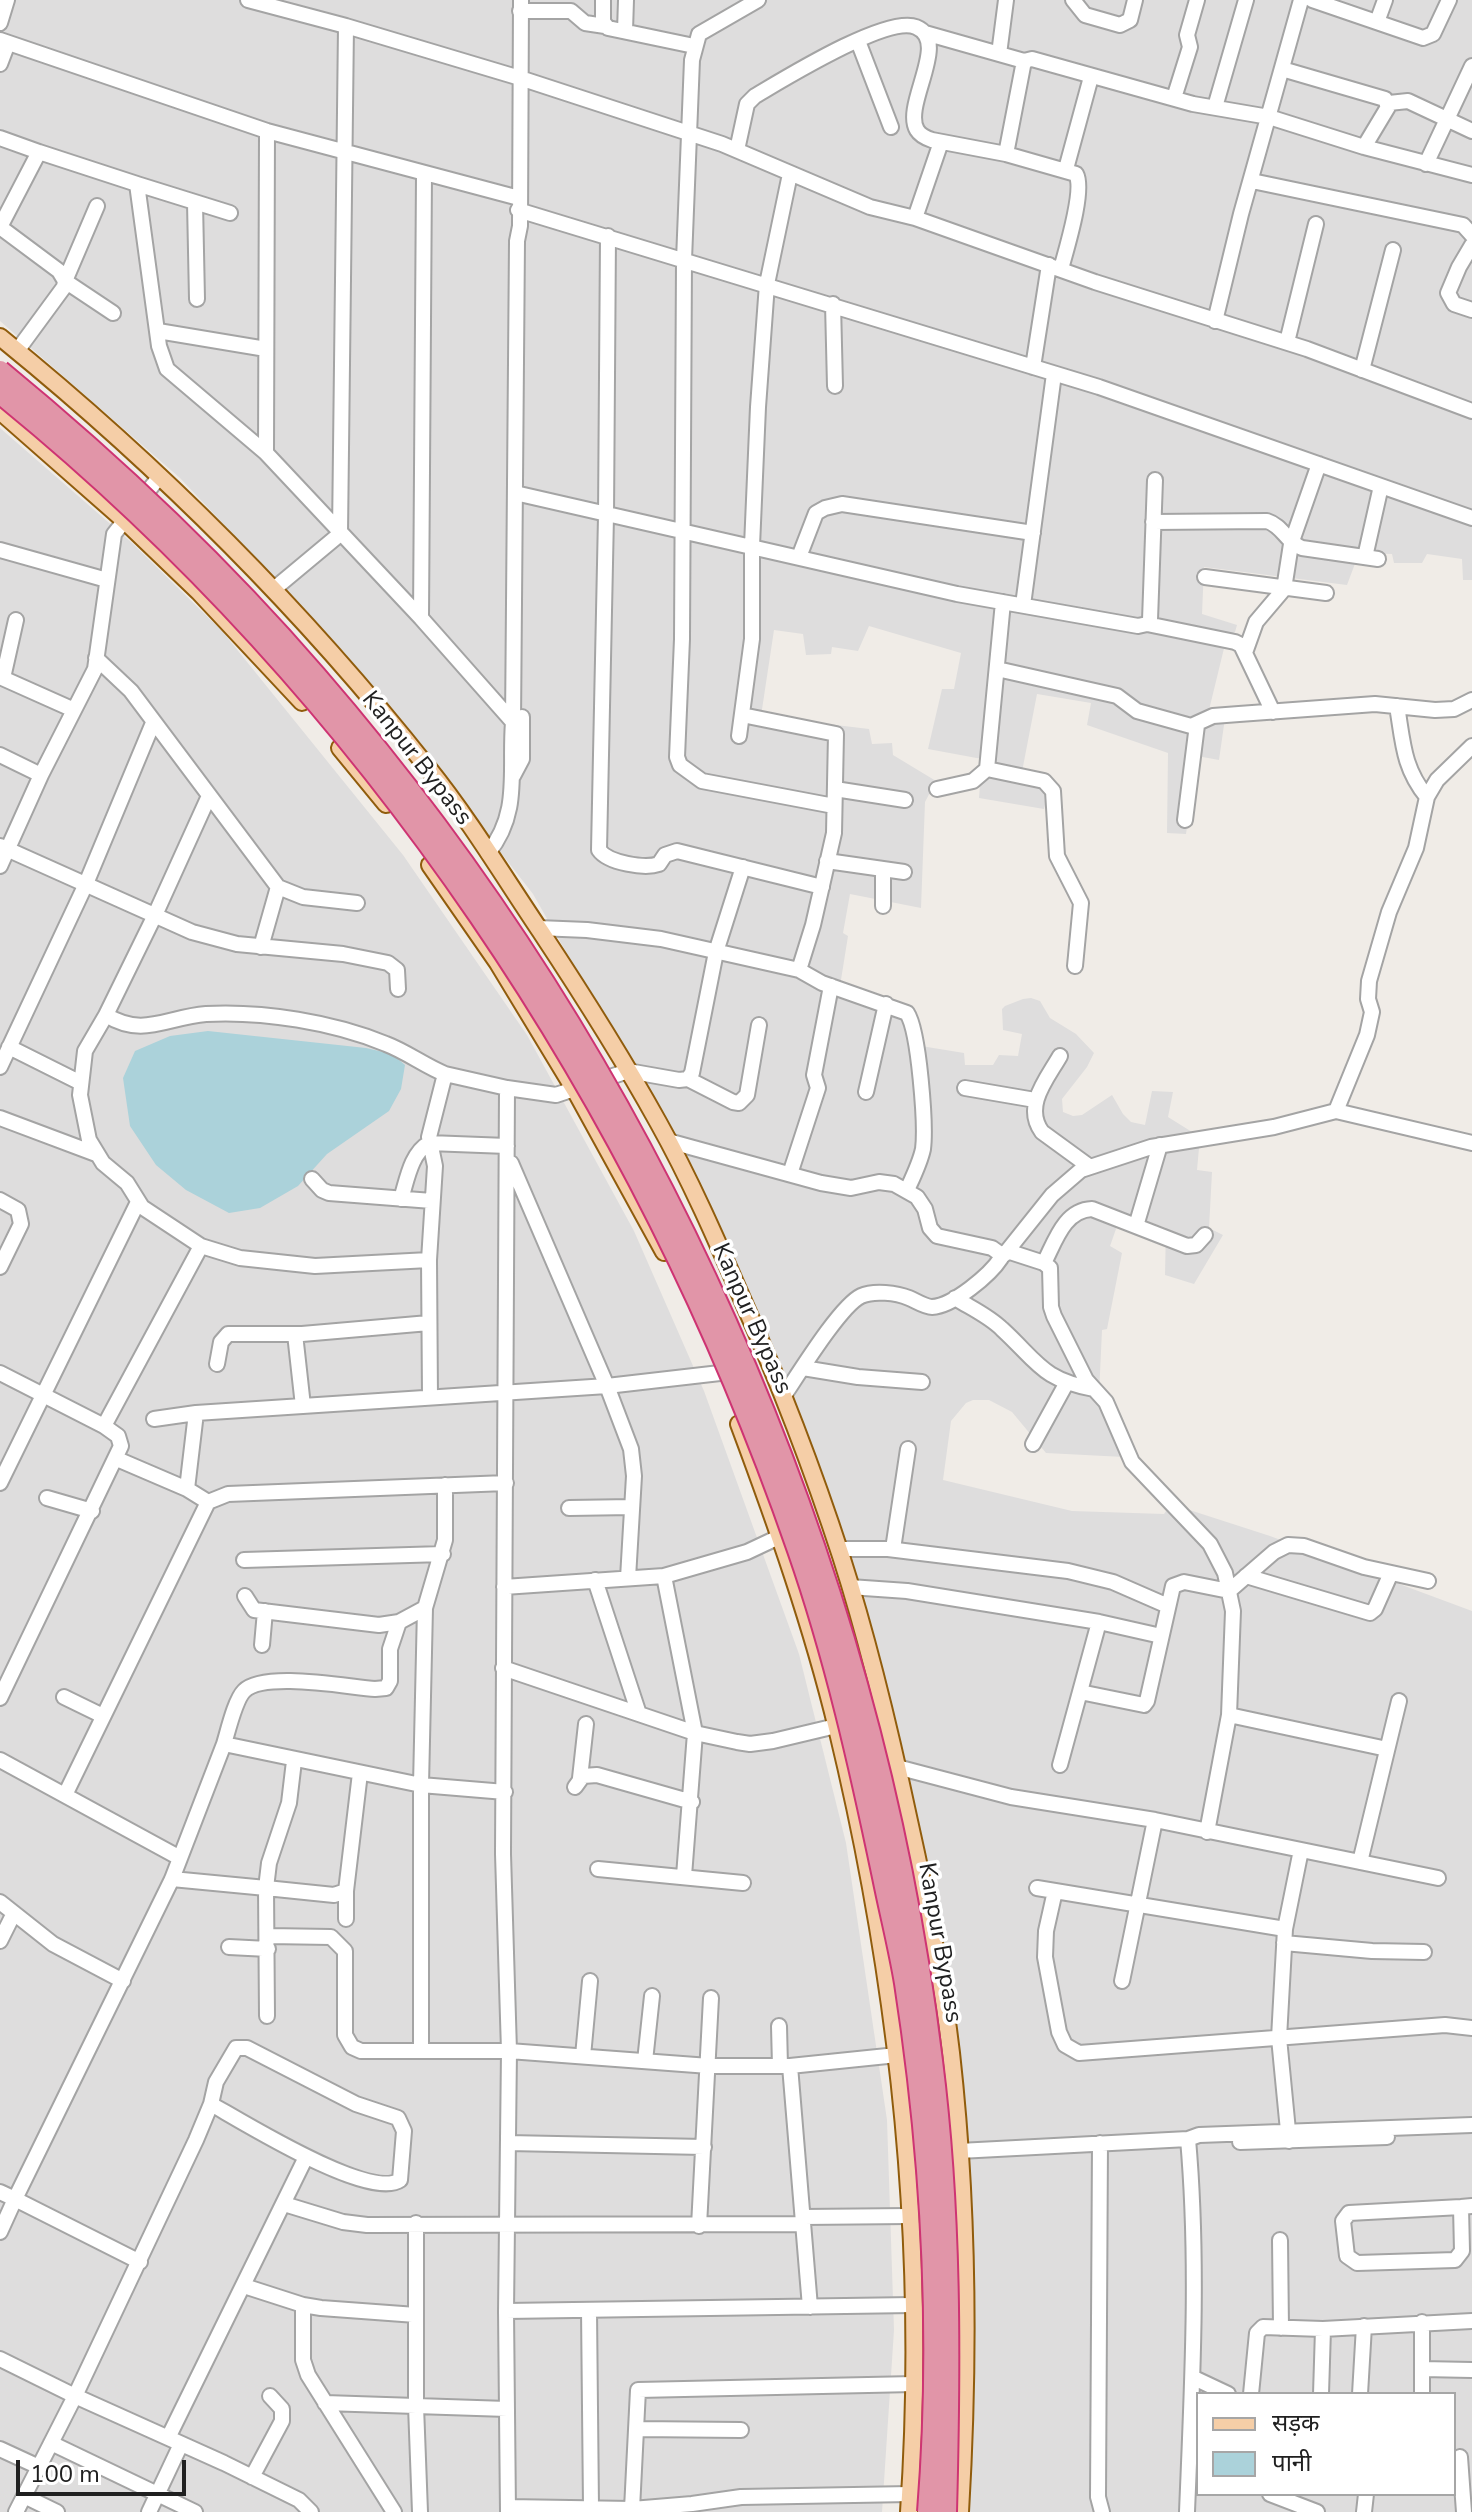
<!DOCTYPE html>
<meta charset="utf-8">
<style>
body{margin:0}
#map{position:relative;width:1472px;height:2512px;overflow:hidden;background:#f0ece7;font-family:"Nunito Sans","Noto Sans Devanagari",sans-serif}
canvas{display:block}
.legend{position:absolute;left:1196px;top:2392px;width:260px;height:104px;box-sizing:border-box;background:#fff;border:2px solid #a6a6a6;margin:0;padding:10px 14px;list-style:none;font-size:24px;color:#202020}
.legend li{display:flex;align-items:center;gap:16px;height:40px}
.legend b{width:40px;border:2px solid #a6a6a6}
.scale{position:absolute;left:16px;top:2460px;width:170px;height:36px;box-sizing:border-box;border:4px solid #202020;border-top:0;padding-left:10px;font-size:24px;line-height:28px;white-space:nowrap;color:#202020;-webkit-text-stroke:6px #fff;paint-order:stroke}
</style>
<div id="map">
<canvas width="1472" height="2512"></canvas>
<ul class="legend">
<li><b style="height:10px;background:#f5cea7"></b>सड़क</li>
<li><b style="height:22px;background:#abd2da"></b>पानी</li>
</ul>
<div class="scale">100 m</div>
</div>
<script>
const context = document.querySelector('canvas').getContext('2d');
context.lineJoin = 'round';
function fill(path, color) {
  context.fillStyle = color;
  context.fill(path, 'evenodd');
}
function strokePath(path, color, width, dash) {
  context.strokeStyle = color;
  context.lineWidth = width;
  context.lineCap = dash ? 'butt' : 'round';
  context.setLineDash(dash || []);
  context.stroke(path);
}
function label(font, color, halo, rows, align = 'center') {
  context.font = font + ' "Nunito Sans",sans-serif';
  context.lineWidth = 7;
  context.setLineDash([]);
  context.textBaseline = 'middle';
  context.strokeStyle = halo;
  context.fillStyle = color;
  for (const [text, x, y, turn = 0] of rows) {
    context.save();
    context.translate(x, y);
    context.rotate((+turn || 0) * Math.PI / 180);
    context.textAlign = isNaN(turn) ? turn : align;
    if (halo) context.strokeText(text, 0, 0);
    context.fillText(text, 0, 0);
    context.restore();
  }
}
fill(new Path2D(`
 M0 0H1472V580H1463L1462 559 1427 554 1422 563H1394L1392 554 1359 553 1347 585 1204 567 1202 614 1237 625 1235 632 1227 636 1209 710 1226 711 1219 760 1197 756 1186 834 1167 833 1168 753 1087 725 1091 703 1037 694 1020 782 1049 789 1044 809 979 798 982 759 928 749 942 689H954L961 653 869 626 858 651 832 647 831 654 806 655 803 634 774 630 761 716 869 729 872 744 892 743 893 755 936 781 925 802 921 908 850 894 843 933 848 936 840 986 909 1018 915 1045 964 1053 965 1065H993L999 1055 1018 1056 1022 1034 1003 1030 1002 1009 1005 1006 1023 999 1031 998 1040 1001 1050 1018 1076 1034 1094 1053 1087 1067 1062 1099 1063 1112 1073 1116 1082 1115 1112 1095 1123 1114 1131 1122 1145 1125 1152 1091 1173 1092 1168 1117 1200 1137 1197 1170 1212 1172 1209 1228 1223 1235 1194 1284 1165 1275 1166 1228 1122 1212 1110 1246 1122 1253 1107 1329 1102 1330 1099 1395 1124 1457 1046 1453 1012 1412 989 1400H973L966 1403 951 1421 943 1480 1072 1511 1164 1514 1171 1504 1270 1536 1472 1611V2512H961L974 2256 941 1928 882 1667 842 1543 633 1070 533 894 344 652 180 478 0 321ZM1198 2394H1454V2494H1198Z
 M0 428 131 542 222 631 403 855 527 1035 634 1231 704 1391 799 1654 846 1843 887 2120 894 2330 882 2512H0Z`), '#dedddd');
fill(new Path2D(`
 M208 1031 366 1048 392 1054 405 1065 401 1089 389 1111 327 1154 298 1186 260 1208 229 1213 186 1190 156 1165 130 1126 123 1078 135 1051 170 1036Z`), '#abd2da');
const minor = new Path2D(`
 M248 0 346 26 520 78 722 144 870 207 915 218 1095 282 1307 349 1472 411
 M603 0V22L608 28 694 46
 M758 0 699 34 692 60 684 260 682 639 677 757 680 765 702 781 834 806
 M1073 0 1085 15 1120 25 1130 20 1135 0
 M1312 0 1423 38 1433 34 1449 0
 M520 11H571L585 23 605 26
 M1377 22 1385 0
 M0 23 7 0
 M625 31 626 0
 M925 33 1024 61
 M0 40 267 131 519 198
 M858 41 891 127
 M999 54 1006 0
 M0 64 8 43
 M1282 69 1385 99 1388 107 1364 147
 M1174 98 1190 47 1187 35 1197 0
 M1389 103 1408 101 1472 131
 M1215 107 1246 0
 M0 138 39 152
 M737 150 747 104 755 96C784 79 887 15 916 27 951 41 902 105 917 130 920 135 926 138 932 140L1006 154 1076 174C1085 190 1066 250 1061 269
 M1006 154 1024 61 1032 59 1193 104 1269 117 1364 147 1472 175
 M1426 164 1472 66
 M1066 169 1091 77
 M1252 181 1463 225 1472 235
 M137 184 230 213
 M195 203 197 299
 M97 206 65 281 113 313
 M518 210 1099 387 1472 518
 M915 218 941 142
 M608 236 606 516 599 850C608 863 645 869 659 864L665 855 677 851 822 887
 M1472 245 1459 267 1448 293 1454 304 1472 310
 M833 304 835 386
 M1215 321 1241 214 1301 0
 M158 331 266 349
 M1287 342 1316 224
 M17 351 64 287 65 281 59 271 0 227 39 152 137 184 159 346 167 369 266 453 421 618 513 722 522 725
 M1033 367 1049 265
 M1362 370 1393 250
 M266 453 267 131
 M515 493 957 594 1138 626 1147 624 1150 620 1155 480
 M1153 522 1267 521C1283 526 1286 542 1302 548L1378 559
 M0 550 107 580
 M799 557 816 513 825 508 842 504 1033 533
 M1365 557 1381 486
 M1205 577 1326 593
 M274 589 340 534 346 26
 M1023 605 1054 374
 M421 618 424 174
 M1147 624 1235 642 1241 645 1273 712
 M1246 650 1256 622 1284 589 1291 544 1319 464
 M96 658 131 691 278 887 261 947
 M997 669 1117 696 1137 711 1191 726 1213 716 1239 714 1375 704 1435 710 1454 709 1472 700
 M0 677 74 710
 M3 678 16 620
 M1397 706C1403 742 1403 768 1427 797
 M742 715 836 734 834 833 813 925 799 970
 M739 736 752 639V546L758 407 767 284 790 174
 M0 755 41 775
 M987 769 1044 781 1053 791 1057 856 1081 903 1075 966
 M513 776 522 759V717
 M835 789 905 800
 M937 789 973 781 987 769 1003 602
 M209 796 155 915 106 1015 85 1051 80 1095 89 1140 103 1163 127 1183 142 1207 201 1246 240 1258 315 1266 429 1260
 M1185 820 1197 725
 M0 846 192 932 237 944 343 954 388 963 397 970 398 989
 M488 853C521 813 509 770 513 722L517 241 520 226 521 0
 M827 861 904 872
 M0 866 41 775 95 669 114 534 160 476
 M883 869V906
 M278 887 303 897 357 903
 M538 928 587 930 661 939 799 970 822 983 907 1013C919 1031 926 1125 923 1149 920 1163 913 1177 907 1190
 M106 1015C143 1038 167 1017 206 1014 263 1011 333 1022 386 1044 407 1052 425 1066 445 1074
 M9 1047 79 1082
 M1060 1056C1047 1079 1023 1106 1042 1132L1090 1167
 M0 1067 85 886 153 723
 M688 1079 733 1102 739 1103 747 1095 759 1025
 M965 1088 1035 1100
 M866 1092 886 1004
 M1336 1111 1367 1035 1372 1012 1368 999 1369 981 1389 912 1416 848 1427 797 1437 780 1472 746
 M0 1118 96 1154
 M668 1141 821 1183 851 1188 879 1182 894 1184 917 1197 925 1209 930 1228 937 1236 992 1248 999 1253 1001 1258C990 1275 953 1306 932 1307 925 1307 916 1301 909 1298 897 1293 874 1290 861 1296 840 1306 798 1375 783 1397
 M511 1163 607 1386 631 1449 634 1476 628 1578
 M790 1174 818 1088 814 1075 831 986
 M312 1179 322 1190 329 1193 432 1201
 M401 1199C407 1180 411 1153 429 1143L507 1146
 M0 1200 18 1210 21 1224 0 1267
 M1136 1226 1160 1145
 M1007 1251 1044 1263 1050 1268 1051 1307 1054 1316 1086 1380 1106 1402 1132 1462 1210 1544 1225 1573 1233 1611 1229 1715
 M1004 1255 1052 1195 1081 1170 1151 1147 1274 1127 1336 1111 1472 1143
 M1044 1263C1055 1242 1064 1210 1092 1209L1187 1246 1196 1245 1205 1235
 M955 1298C971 1308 989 1316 1002 1329 1038 1362 1042 1380 1094 1389
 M295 1334 303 1406
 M217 1364 221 1342 228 1334H302L429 1323
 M803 1368 858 1377 922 1382
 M0 1373 104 1426 118 1436 121 1446 0 1698
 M430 1397 429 1260 435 1166 429 1137 445 1074 507 1088
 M154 1419 196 1413
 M104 1426 201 1246
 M1033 1444 1066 1384
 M117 1459 187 1489 196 1413 607 1386 720 1373
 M0 1483 138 1202
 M47 1498 92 1511
 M208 1502 228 1494 506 1483
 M569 1508 632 1507
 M839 1549H888L1068 1571 1113 1582 1168 1606
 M893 1549 908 1449
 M244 1560 443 1554
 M664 1576 695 1733 684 1876
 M1246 1576 1370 1613 1375 1609 1391 1573
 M595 1580 639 1714
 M504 1587 664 1576 747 1552 781 1536
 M850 1587 907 1591 1099 1622 1060 1765
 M245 1596 254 1610 379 1625 399 1622 425 1608
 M1099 1622 1161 1636
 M262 1645 265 1611
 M503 1668 695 1733 737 1742 750 1744 773 1741 836 1726
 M1080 1692 1144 1705 1147 1701 1173 1586 1184 1582 1229 1591 1274 1552 1288 1545 1304 1546 1364 1567 1428 1581
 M64 1697 103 1716
 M224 1744C228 1731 235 1700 244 1691 264 1671 347 1687 375 1689L386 1688 390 1681V1649L399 1622
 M0 1760 180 1858
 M294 1761 289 1803 269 1863 266 1888 334 1895 346 1891 360 1773
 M897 1767 1011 1797 1155 1820 1438 1878
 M580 1778 586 1724
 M575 1787 583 1776 597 1775 692 1802
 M65 1795 208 1502 187 1489
 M1207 1832 1229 1715 1387 1749
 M1360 1862 1399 1701
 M598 1869 743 1883
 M172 1879 266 1888 267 2016
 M1037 1888 1285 1929
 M346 1891V1919
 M1055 1891 1046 1931 1045 1957 1059 2032 1065 2045 1079 2053 1445 2025 1472 2028
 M0 1902 53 1944 123 1981
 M268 1936 331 1937 345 1951V2035L352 2047 361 2051H509L709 2066H790L897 2055
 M0 1941 14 1913
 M1284 1943 1372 1951 1424 1952
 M229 1947 268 1949
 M1122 1981 1155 1820
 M779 2026 780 2066
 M421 2051V1785L425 1608 445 1540V1485
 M583 2056 590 1981
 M645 2061 652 1996
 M790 2066 810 2307
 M1289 2141 1279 2038 1285 1929 1301 1850
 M1240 2142 1387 2137
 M508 2143 704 2147
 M1100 2143 1098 2497 1102 2512
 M906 2147 959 2151 1188 2139 1199 2135 1472 2125
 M0 2192 15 2199 0 2232
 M284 2204 343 2222 367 2225 803 2224
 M1461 2207 1462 2251 1455 2260 1357 2263 1347 2256 1343 2221 1349 2213 1461 2207 1472 2206
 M803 2217 909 2216
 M416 2223V2406L420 2512
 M699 2226 711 1998
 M1280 2240 1281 2328
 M140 2262 15 2199 172 1879 224 1744 421 1785 505 1792
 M244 2286 303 2305 321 2308 416 2315
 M303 2305V2360L308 2375 394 2512
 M589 2310 591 2507
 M506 2311 913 2305
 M1422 2322V2394
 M0 2359 75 2396 196 2140 211 2104 216 2082 236 2048H247L356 2104 398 2118 404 2131 400 2180C370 2201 243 2122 211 2104
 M1422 2369 1472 2370
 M1194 2378 1228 2394
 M1251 2394 1257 2333 1263 2327 1323 2329 1472 2321
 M1321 2394 1323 2329
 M1360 2394 1364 2326
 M325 2403 507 2409
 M636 2429 741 2430
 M168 2438 306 2157
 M51 2443 195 2512
 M0 2449 39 2467
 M1460 2457 1464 2512
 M252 2477 282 2421V2409L270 2396
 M1270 2494 1317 2512
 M24 2496 57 2512
 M508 2507 632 2509 638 2390 914 2384
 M16 2512 75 2396 224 2463 299 2500 311 2512
 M149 2512 181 2444
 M508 2512 506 2311 509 2051 503 1854 507 1088 556 1095 628 1071 679 1080 688 1079 692 1073 716 952 743 867
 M632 2512V2509L692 2504 741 2497 910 2494
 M1187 2512C1192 2388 1199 2264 1188 2139
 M1364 2512 1366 2494`);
const major = new Path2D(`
 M0 337C158 465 302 609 428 768 469 819 504 877 541 932 582 994 622 1057 658 1122 690 1179 717 1241 743 1301 780 1384 813 1470 841 1556 869 1643 890 1732 909 1821 926 1897 942 1975 951 2053 968 2205 969 2360 960 2512
 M0 411 124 520 199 592 302 702
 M340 748 386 804
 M430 865 498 963 575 1090 664 1252
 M739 1424C776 1523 812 1625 837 1728 899 1984 927 2249 909 2512`);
strokePath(minor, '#a4a4a4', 18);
strokePath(major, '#905c0c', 20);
strokePath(minor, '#fff', 14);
strokePath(major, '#f5cea7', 16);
const highwayBridge = new Path2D(`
 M0 371C113 464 220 565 316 676 651 1063 870 1552 932 2061 951 2211 950 2361 946 2512
 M0 393C369 692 643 1102 798 1550 835 1656 860 1767 883 1877 890 1912 899 1947 905 1983 932 2158 942 2336 928 2512`);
strokePath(highwayBridge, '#ce3473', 24, []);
strokePath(highwayBridge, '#e195a8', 20);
label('24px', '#202020', '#fff', [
 ["Kanpur Bypass",416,759,52],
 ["Kanpur Bypass",751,1319,66],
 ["Kanpur Bypass",939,1943,80]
]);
</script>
